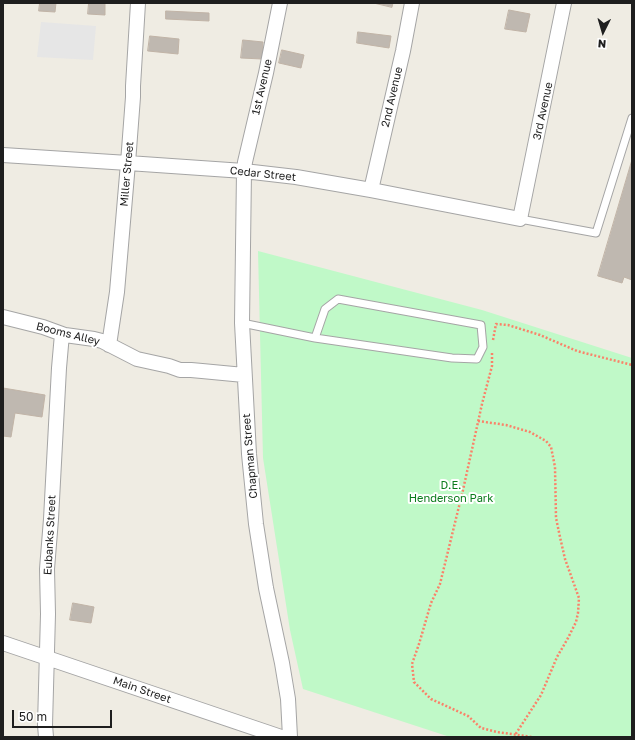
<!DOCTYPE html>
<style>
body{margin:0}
#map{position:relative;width:635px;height:740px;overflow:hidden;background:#efece3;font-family:"Golos Text",sans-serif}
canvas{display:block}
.frame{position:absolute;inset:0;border:4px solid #1e1e1e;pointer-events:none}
.north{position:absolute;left:583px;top:12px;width:40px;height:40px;-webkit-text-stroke:3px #fff;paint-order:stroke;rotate:185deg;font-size:11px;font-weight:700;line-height:16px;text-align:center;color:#1e1e1e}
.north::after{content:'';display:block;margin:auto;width:14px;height:18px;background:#1e1e1e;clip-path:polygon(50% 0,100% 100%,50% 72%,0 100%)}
.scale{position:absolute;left:12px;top:710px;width:100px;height:18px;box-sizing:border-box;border:2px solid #1e1e1e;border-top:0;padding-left:5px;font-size:12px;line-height:14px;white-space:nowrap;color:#1e1e1e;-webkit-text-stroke:3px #fff;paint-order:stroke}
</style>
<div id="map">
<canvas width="635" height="740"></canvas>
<div class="frame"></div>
<div class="north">N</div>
<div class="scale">50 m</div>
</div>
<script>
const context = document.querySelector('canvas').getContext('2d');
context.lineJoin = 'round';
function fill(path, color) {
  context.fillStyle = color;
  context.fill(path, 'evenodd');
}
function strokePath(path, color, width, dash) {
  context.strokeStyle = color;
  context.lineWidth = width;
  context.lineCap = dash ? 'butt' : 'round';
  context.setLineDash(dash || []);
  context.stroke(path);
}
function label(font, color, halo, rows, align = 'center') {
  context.font = font + ' "Golos Text",sans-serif';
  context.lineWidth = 4;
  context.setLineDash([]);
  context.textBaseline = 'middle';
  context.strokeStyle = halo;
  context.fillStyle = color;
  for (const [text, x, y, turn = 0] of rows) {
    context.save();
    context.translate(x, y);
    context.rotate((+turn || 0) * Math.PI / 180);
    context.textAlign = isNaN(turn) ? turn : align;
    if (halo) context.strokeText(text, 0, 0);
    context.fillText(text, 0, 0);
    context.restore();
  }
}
fill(new Path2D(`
 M258 251 482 310 632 358V737H450L303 689 290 630 263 458Z`), '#c0f9c8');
fill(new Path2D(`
 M41 22 96 26 93 60 37 57Z`), '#e6e6e6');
const building = new Path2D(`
 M40 3H56L55 12 39 11Z
 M89 3H105V15L88 14Z
 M374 3H393L392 7Z
 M509 10 530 14 526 32 505 29Z
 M166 11 209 13V21L166 19Z
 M358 32 391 36 389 48 357 43Z
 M150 36 179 39 178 54 148 51Z
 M243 40 263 42 262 59 241 58Z
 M282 50 304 55 301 68 279 63Z
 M632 160V280L624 277 622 283 598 276Z
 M3 388 45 395 42 417 15 413 11 437 3 436Z
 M73 603 94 607 91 623 70 620Z`);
fill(building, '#bfb8b0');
strokePath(building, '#c0b3a6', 1);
const service = new Path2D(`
 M520 219 596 233 632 118
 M242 323 315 338 452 358 477 359 483 347 481 325 338 299 325 309 315 338`);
const minor = new Path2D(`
 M280 3 266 73 245 162 244 171 242 323 249 454 256 524 266 588 282 663 288 699 290 737
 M3 155 128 163 244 171 296 177 371 190 520 219 564 3
 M371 190 403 51 412 3
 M3 317 43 327 65 335 94 339 102 341 137 359 169 366 180 370H191L202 371 244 375
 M109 345 117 292 128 163 133 97V86L138 3
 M3 643 281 737
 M46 737 45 725 48 614 47 569 51 519 59 368 62 334`);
strokePath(service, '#a5a5a5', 9);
strokePath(minor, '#a5a5a5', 16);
strokePath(new Path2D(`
 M493 340 496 324 508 325 540 335 577 351 632 365
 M492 353V366L482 404 463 490 440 584 431 603 419 644 412 664 414 682 431 699 468 716 481 728 497 732 532 737
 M478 421 506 425 530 432 546 441 551 447 555 467 556 518 560 537 565 559 579 598 578 613 576 622 568 638 557 657 541 695 515 735`), '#fa8269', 2.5, [2, 2]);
strokePath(service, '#fff', 7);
strokePath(minor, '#fff', 14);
label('11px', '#1e1e1e', '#fff', [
 ["1st Avenue",262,87,-77],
 ["2nd Avenue",392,97,-77],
 ["3rd Avenue",543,111,-78],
 ["Miller Street",127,174,-85],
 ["Cedar Street",263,174,6],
 ["Booms Alley",68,334,14],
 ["Chapman Street",250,456,-95],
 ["Eubanks Street",50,535,-87],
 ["Main Street",142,690,19]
]);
label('11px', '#0b7c1c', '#fff', [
 ["D.E.",451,486],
 ["Henderson Park",451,499]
]);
</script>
